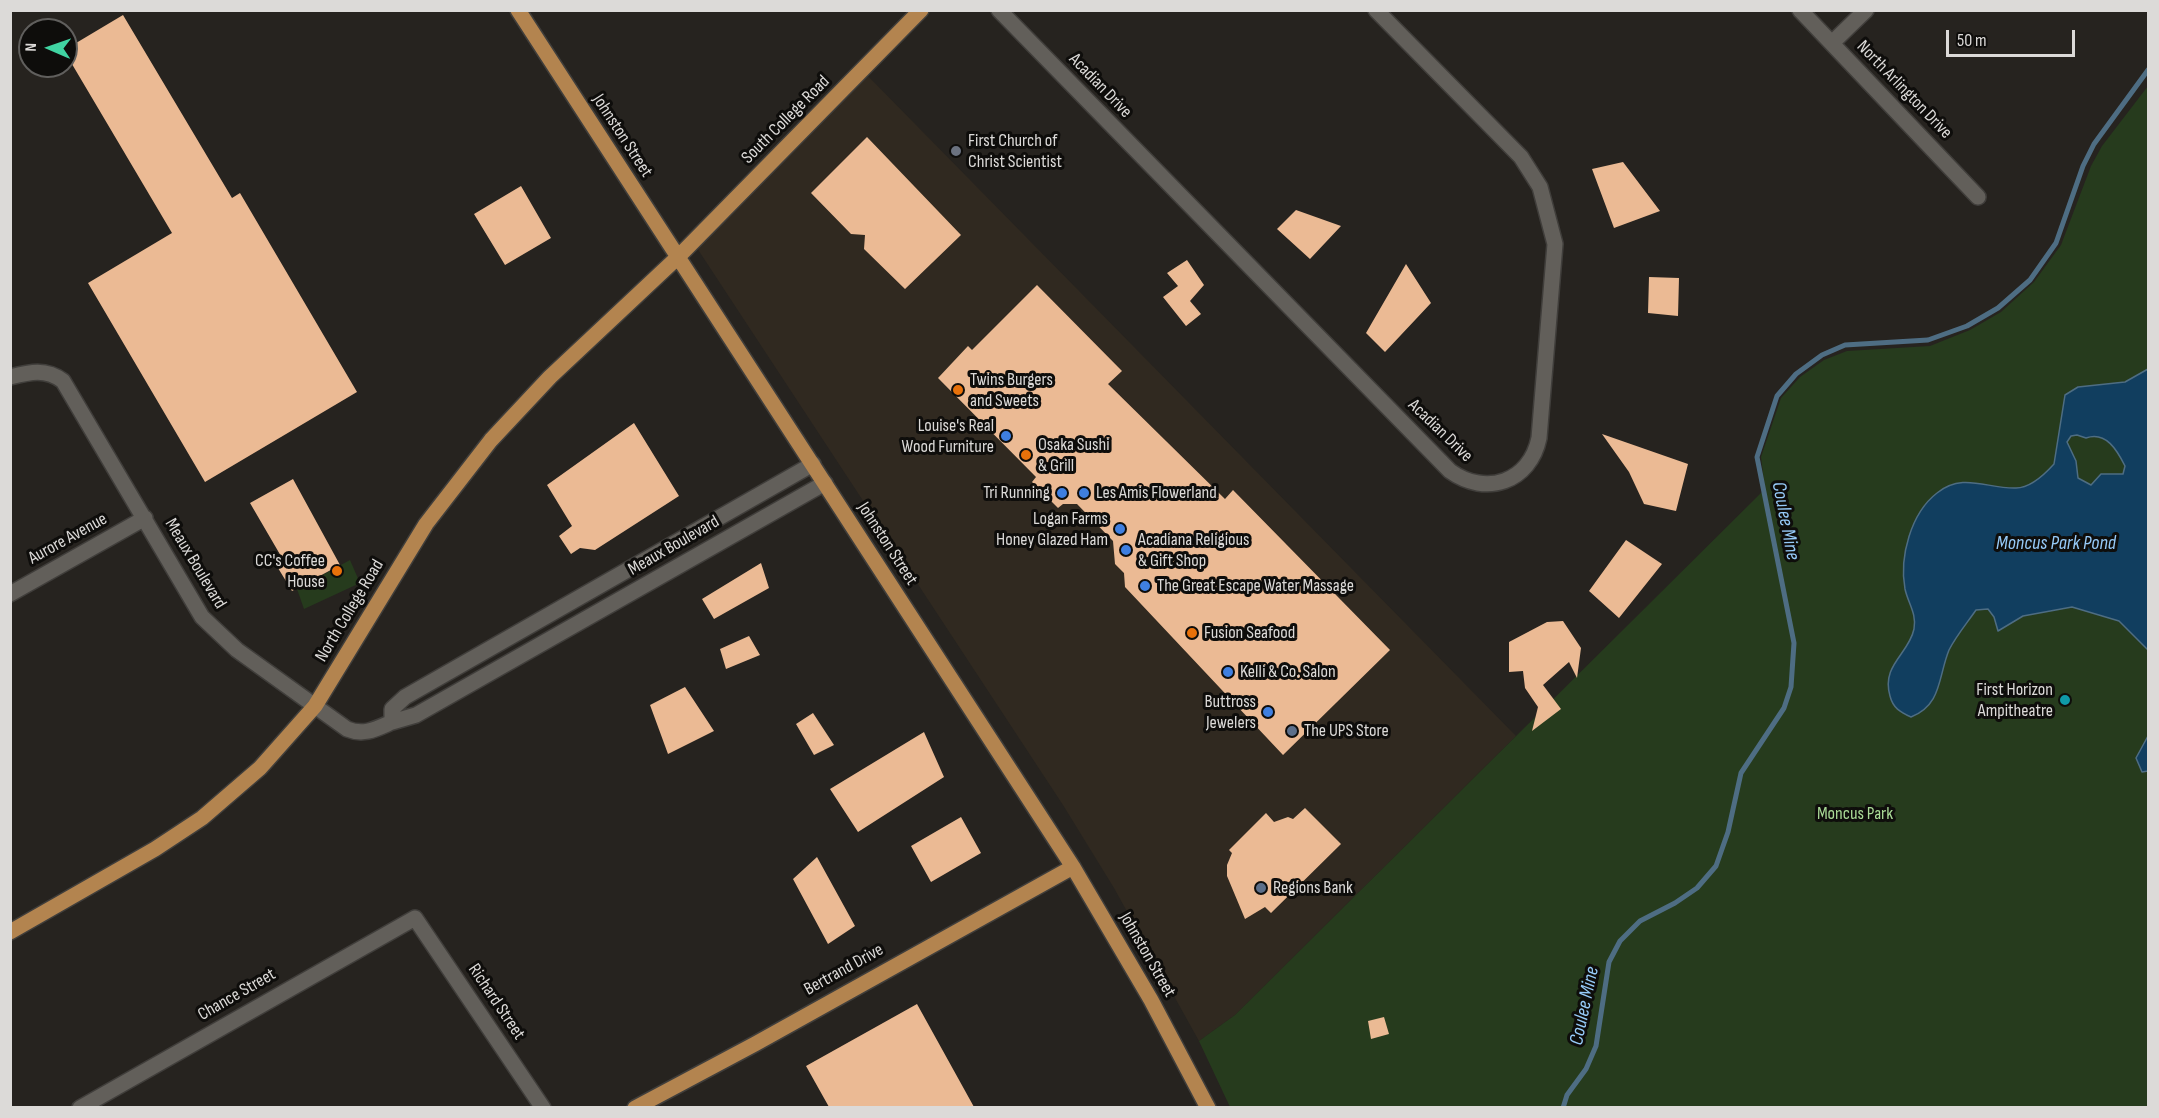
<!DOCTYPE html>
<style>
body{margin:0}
#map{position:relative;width:2159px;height:1118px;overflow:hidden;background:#26231f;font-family:"Sofia Sans Condensed",sans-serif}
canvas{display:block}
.frame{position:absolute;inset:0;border:12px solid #dcdad8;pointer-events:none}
.north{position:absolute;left:18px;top:18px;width:60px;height:60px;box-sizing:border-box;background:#0e0d0b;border:2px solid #605f5d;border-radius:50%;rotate:272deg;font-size:16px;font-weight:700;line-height:24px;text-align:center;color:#dcdad8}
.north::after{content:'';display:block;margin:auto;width:21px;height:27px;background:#40d4a2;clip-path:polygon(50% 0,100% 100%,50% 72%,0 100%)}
.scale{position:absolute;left:1946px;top:30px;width:129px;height:27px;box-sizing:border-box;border:3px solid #dcdad8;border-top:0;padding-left:8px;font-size:18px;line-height:21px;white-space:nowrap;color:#dcdad8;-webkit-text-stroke:4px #0e0d0b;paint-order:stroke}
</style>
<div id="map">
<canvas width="2159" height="1118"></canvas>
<div class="frame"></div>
<div class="north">N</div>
<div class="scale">50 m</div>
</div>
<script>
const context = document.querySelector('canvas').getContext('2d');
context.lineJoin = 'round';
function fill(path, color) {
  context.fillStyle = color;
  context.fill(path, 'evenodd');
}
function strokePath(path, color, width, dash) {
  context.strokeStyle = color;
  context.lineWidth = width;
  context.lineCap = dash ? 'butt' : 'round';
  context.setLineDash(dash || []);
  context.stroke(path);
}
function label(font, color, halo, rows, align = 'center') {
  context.font = font + ' "Sofia Sans Condensed",sans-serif';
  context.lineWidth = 6;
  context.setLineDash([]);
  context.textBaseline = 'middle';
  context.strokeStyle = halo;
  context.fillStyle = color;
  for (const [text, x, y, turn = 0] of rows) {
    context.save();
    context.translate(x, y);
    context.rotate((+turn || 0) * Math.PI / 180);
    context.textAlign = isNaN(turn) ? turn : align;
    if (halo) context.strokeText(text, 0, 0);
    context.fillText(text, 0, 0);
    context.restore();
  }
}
fill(new Path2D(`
 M862 70 1516 736 1235 1015 1199 1041 1114 888 1063 805 693 242Z`), '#302920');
fill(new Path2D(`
 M2148 86V1107H1230L1199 1041 1235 1015 1765 489 1761 457 1781 398 1800 377 1824 360 1847 351 1930 346 1970 330 2001 312 2034 282 2061 245 2091 166 2102 146Z
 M350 560 360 583 304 609 297 589Z`), '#263b1d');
const water = new Path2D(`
 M2148 369V650L2119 621 2072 607 2023 616 1998 631 1994 617 1988 609 1976 610C1967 623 1956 636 1949 650 1938 677 1942 705 1911 717 1900 712 1893 708 1890 696 1881 665 1909 654 1914 629 1917 614 1908 603 1905 589 1899 557 1911 513 1937 493 1963 472 1987 489 2016 488 2030 488 2045 474 2054 464L2065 395 2078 387 2125 382ZM2077 435 2086 438C2106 431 2117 450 2125 466L2123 474H2101L2091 485 2078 478 2076 461 2067 442 2071 436Z
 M2148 736V771L2142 772 2136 758Z`);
fill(water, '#113e5f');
strokePath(water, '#4e6d83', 1.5);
strokePath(new Path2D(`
 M1563 1108 1567 1095 1586 1069 1596 1046 1609 962 1620 941 1640 921 1675 903 1697 888 1716 866 1728 832 1741 773 1784 708 1791 687 1794 643 1757 457 1777 396 1796 374 1822 355 1845 345 1928 340 1967 326 1998 308 2030 280 2056 243 2083 166 2094 144 2148 70`), '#4e6d83', 5);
fill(new Path2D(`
 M123 15 232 198 240 193 357 392 205 482 88 283 172 233 66 54V49Z
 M867 137 961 235 905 289 864 249 865 235 851 234 811 193Z
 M1623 162 1660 211 1614 228 1592 169Z
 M521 186 551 238 505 265 474 214Z
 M1296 210 1341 226 1310 259 1277 229Z
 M1187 260 1204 285 1190 301 1201 314 1186 326 1163 297 1178 286 1167 273Z
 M1406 264 1431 303 1385 352 1366 333Z
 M1649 277 1679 278 1678 316 1648 313Z
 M1037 285 1122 371 1108 384 1225 499 1233 490 1390 650 1283 755 1125 587 1124 573 1115 564 1113 541 1077 504H1063L1058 508 1032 482 1036 477 938 378 968 346 972 350Z
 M634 423 679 496 595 550 580 548 571 554 559 536 572 526 547 485Z
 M1602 434 1688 464 1676 511 1644 504 1629 472Z
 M293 479 340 565 292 591 278 568 285 563 250 503Z
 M1626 540 1662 564 1619 618 1589 591Z
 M761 563 769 588 714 619 702 599Z
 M1563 621 1581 648 1577 678 1569 662 1543 685 1561 709 1532 731 1538 707 1525 688 1523 671 1509 672V642L1547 622Z
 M749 636 760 655 726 669 720 649Z
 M685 687 714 731 668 754 650 705Z
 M813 713 834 745 814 755 796 724Z
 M924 732 944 777 858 832 830 789Z
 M1305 808 1341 844 1271 913 1265 907 1245 919 1227 876V865L1232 853 1229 850 1266 813 1274 822 1288 817 1293 819Z
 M961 817 981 853 931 882 911 846Z
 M817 857 855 926 828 944 793 879Z
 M917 1004 974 1107H829L806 1066Z
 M1384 1017 1389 1034 1371 1039 1368 1021Z`), '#ebba94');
const minor = new Path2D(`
 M999 10 1450 471C1486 497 1530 482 1539 438L1555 244 1540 187 1521 157 1376 10
 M1800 10 1978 197
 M1832 43 1866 10
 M10 377C30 372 46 368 63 381L202 617 237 650 347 729C364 736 376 729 392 722V709L405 697 813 464
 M10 594 145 518
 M392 722 416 715 825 483
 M80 1108 415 918 543 1108`);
const major = new Path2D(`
 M518 10 1073 867 1151 1000 1208 1108
 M10 932 155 849 202 818 260 768 315 706 426 524 491 440 550 377 679 256 921 10
 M635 1108 755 1044 1073 867`);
strokePath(minor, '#403e3b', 18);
strokePath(major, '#403e3b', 18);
strokePath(minor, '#625f5a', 15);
strokePath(major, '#b3844f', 15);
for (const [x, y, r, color] of [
 [956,151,6,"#6b7280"],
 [958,390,6,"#e8710a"],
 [1006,436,6,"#3f7fe0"],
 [1026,455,6,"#e8710a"],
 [1062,493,6,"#3f7fe0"],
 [1084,493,6,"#3f7fe0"],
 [1120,529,6,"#3f7fe0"],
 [1126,550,6,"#3f7fe0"],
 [337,571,6,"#e8710a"],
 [1145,586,6,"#3f7fe0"],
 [1192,633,6,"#e8710a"],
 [1228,672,6,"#3f7fe0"],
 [2065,700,6,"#0f9aa8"],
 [1268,712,6,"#3f7fe0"],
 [1292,731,6,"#5c6f8a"],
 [1261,888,6,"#5c6f8a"]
]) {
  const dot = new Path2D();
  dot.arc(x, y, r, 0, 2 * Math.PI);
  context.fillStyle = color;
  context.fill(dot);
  strokePath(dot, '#0e0d0b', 2);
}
label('18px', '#dcdad8', '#0e0d0b', [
 ["Acadian Drive",1100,86,46],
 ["North Arlington Drive",1904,90,46],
 ["South College Road",786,120,-45],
 ["Johnston Street",622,136,57],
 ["Acadian Drive",1440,431,44],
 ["Aurore Avenue",68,539,-29],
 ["Johnston Street",887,544,57],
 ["Meaux Boulevard",674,546,-30],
 ["Meaux Boulevard",195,564,59],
 ["North College Road",350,611,-59],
 ["Johnston Street",1147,955,60],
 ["Bertrand Drive",844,970,-29],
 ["Chance Street",237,995,-30],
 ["Richard Street",496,1002,56]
]);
label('18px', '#dcdad8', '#0e0d0b', [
 ["First Church of",968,141],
 ["Christ Scientist",968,162],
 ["Twins Burgers",970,380],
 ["and Sweets",970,401],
 ["Louise's Real",994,426,"right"],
 ["Wood Furniture",994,447,"right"],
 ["Osaka Sushi",1038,445],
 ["& Grill",1038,466],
 ["Tri Running",1050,493,"right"],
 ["Les Amis Flowerland",1096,493],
 ["Logan Farms",1108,519,"right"],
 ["Honey Glazed Ham",1108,540,"right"],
 ["Acadiana Religious",1138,540],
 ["& Gift Shop",1138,561],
 ["CC's Coffee",325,561,"right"],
 ["House",325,582,"right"],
 ["The Great Escape Water Massage",1157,586],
 ["Fusion Seafood",1204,633],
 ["Kelli & Co. Salon",1240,672],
 ["First Horizon",2053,690,"right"],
 ["Ampitheatre",2053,711,"right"],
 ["Buttross",1256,702,"right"],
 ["Jewelers",1256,723,"right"],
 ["The UPS Store",1304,731],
 ["Regions Bank",1273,888]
], 'left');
label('18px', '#a9da96', '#0e0d0b', [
 ["Moncus Park",1855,814]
]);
label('italic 20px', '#96caf8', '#0e0d0b', [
 ["Coulee Mine",1785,521,79],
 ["Moncus Park Pond",2056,544],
 ["Coulee Mine",1585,1006,-78]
]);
</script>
